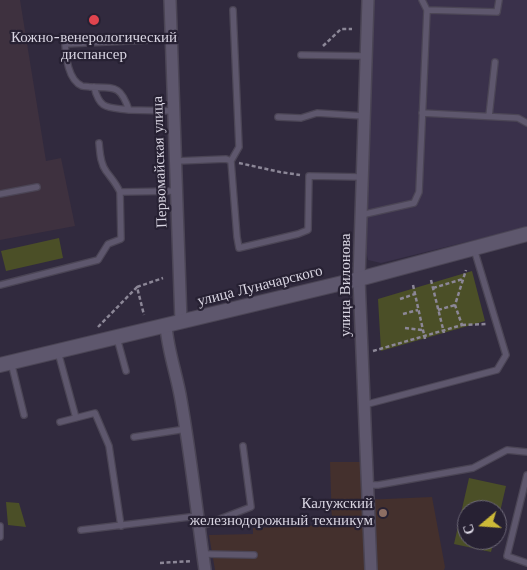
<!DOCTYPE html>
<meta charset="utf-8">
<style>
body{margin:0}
#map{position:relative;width:527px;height:570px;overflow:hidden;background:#312a3e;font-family:"Libre Baskerville",serif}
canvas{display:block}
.north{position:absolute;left:457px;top:500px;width:50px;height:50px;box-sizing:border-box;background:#272133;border:1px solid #6e6979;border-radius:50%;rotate:252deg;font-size:14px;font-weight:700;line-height:20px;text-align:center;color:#d9d5e2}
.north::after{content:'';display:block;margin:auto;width:18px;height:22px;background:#cdb938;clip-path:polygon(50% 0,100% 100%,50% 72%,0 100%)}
</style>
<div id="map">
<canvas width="527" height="570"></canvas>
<div class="north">С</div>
</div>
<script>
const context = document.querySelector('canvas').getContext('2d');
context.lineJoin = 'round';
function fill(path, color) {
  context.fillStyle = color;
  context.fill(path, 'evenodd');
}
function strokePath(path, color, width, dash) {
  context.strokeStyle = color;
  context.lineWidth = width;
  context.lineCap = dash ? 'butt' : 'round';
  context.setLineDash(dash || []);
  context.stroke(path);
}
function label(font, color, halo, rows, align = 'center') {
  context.font = font + ' "Libre Baskerville",serif';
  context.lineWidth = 4.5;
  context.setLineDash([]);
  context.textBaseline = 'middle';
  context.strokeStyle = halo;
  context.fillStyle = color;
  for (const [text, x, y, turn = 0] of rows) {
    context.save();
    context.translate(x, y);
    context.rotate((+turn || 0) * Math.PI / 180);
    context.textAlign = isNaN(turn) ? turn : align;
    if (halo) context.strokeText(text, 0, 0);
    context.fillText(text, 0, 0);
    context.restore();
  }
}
fill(new Path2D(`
 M374 0H527V227L381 263 368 260 365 246Z`), '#3a314b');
fill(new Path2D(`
 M330 462H360L363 500 432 497 445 567 444 570H215L209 535 253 534V528L332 525Z`), '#44302d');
fill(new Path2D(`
 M0 0H20L46 161 61 158 75 226 0 240Z`), '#3e313f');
fill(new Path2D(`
 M59 238 63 258 6 271 1 251Z
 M472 271 485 321 381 351 378 299Z
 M469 478 506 486 497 525V510H467V540H494L491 552 454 544Z
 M6 502 19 503 26 527 8 525Z`), '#4b4f27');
const service = new Path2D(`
 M422 0 427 10
 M170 39 65 44C66 57 68 80 82 86 85 87 87 86 90 87 114 88 120 84 129 110L174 111
 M301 55 366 56
 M94 87C100 110 107 107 129 110
 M422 113 518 118 527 123
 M489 116 495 62
 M278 117 301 118 317 113 364 116
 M99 143C100 152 100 163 106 171 111 178 116 183 120 192
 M177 161 226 159 231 161 237 237 239 248 298 234 308 230 309 176 362 177
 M231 161 239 147 233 10
 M0 194 37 187
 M361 215 414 203 419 192 427 10 497 12 499 0
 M0 285 98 260 108 244 121 239 120 192 177 191
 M117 338 126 371
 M58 352 76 418
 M11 362 24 415
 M364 405 497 370 506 355 474 249
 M60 422 95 413 109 446 121 526
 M134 437 186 429
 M527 475 507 556 527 563
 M368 485H378L473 468 507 450 527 452
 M0 526V537
 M199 527 251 507 243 446
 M81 530 198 516
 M203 554 254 555`);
const minor = new Path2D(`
 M170 0 181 322
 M368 0 359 279 371 570
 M166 326C168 352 177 375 181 400 191 457 197 514 205 570`);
const secondary = new Path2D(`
 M0 365 359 279 527 234`);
strokePath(service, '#4b4555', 8);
strokePath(minor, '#4b4555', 14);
strokePath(secondary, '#4b4555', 16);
strokePath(new Path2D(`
 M323 46 341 29H352
 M239 163 280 172 300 175
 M431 280 444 333
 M413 285 425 339
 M137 287 163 278
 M433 288 463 279
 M400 299 415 294
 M438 310 455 305
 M403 314 418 310
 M462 325 488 324
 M98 327 137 287 144 315
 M405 328 422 330
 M373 351 462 325 455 305 466 270
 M160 563 192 561`), '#8c8797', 2.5, [4, 2.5]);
strokePath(service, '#5e576d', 5.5);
strokePath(minor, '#5e576d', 11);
strokePath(secondary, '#5e576d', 14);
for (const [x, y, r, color] of [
 [94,20,6,"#e0444e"],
 [383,513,5,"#8d6e63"]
]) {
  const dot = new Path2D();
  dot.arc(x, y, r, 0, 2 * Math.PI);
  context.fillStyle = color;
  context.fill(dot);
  strokePath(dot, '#272133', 2);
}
label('15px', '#d9d5e2', '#272133', [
 ["Кожно-венерологический",94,38],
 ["диспансер",94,55],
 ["Калужский",373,504,"right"],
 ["железнодорожный техникум",373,521,"right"]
]);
label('15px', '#d9d5e2', '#272133', [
 ["Первомайская улица",160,162,-92],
 ["улица Вилонова",346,285,-90],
 ["улица Луначарского",260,286,-14]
]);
</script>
